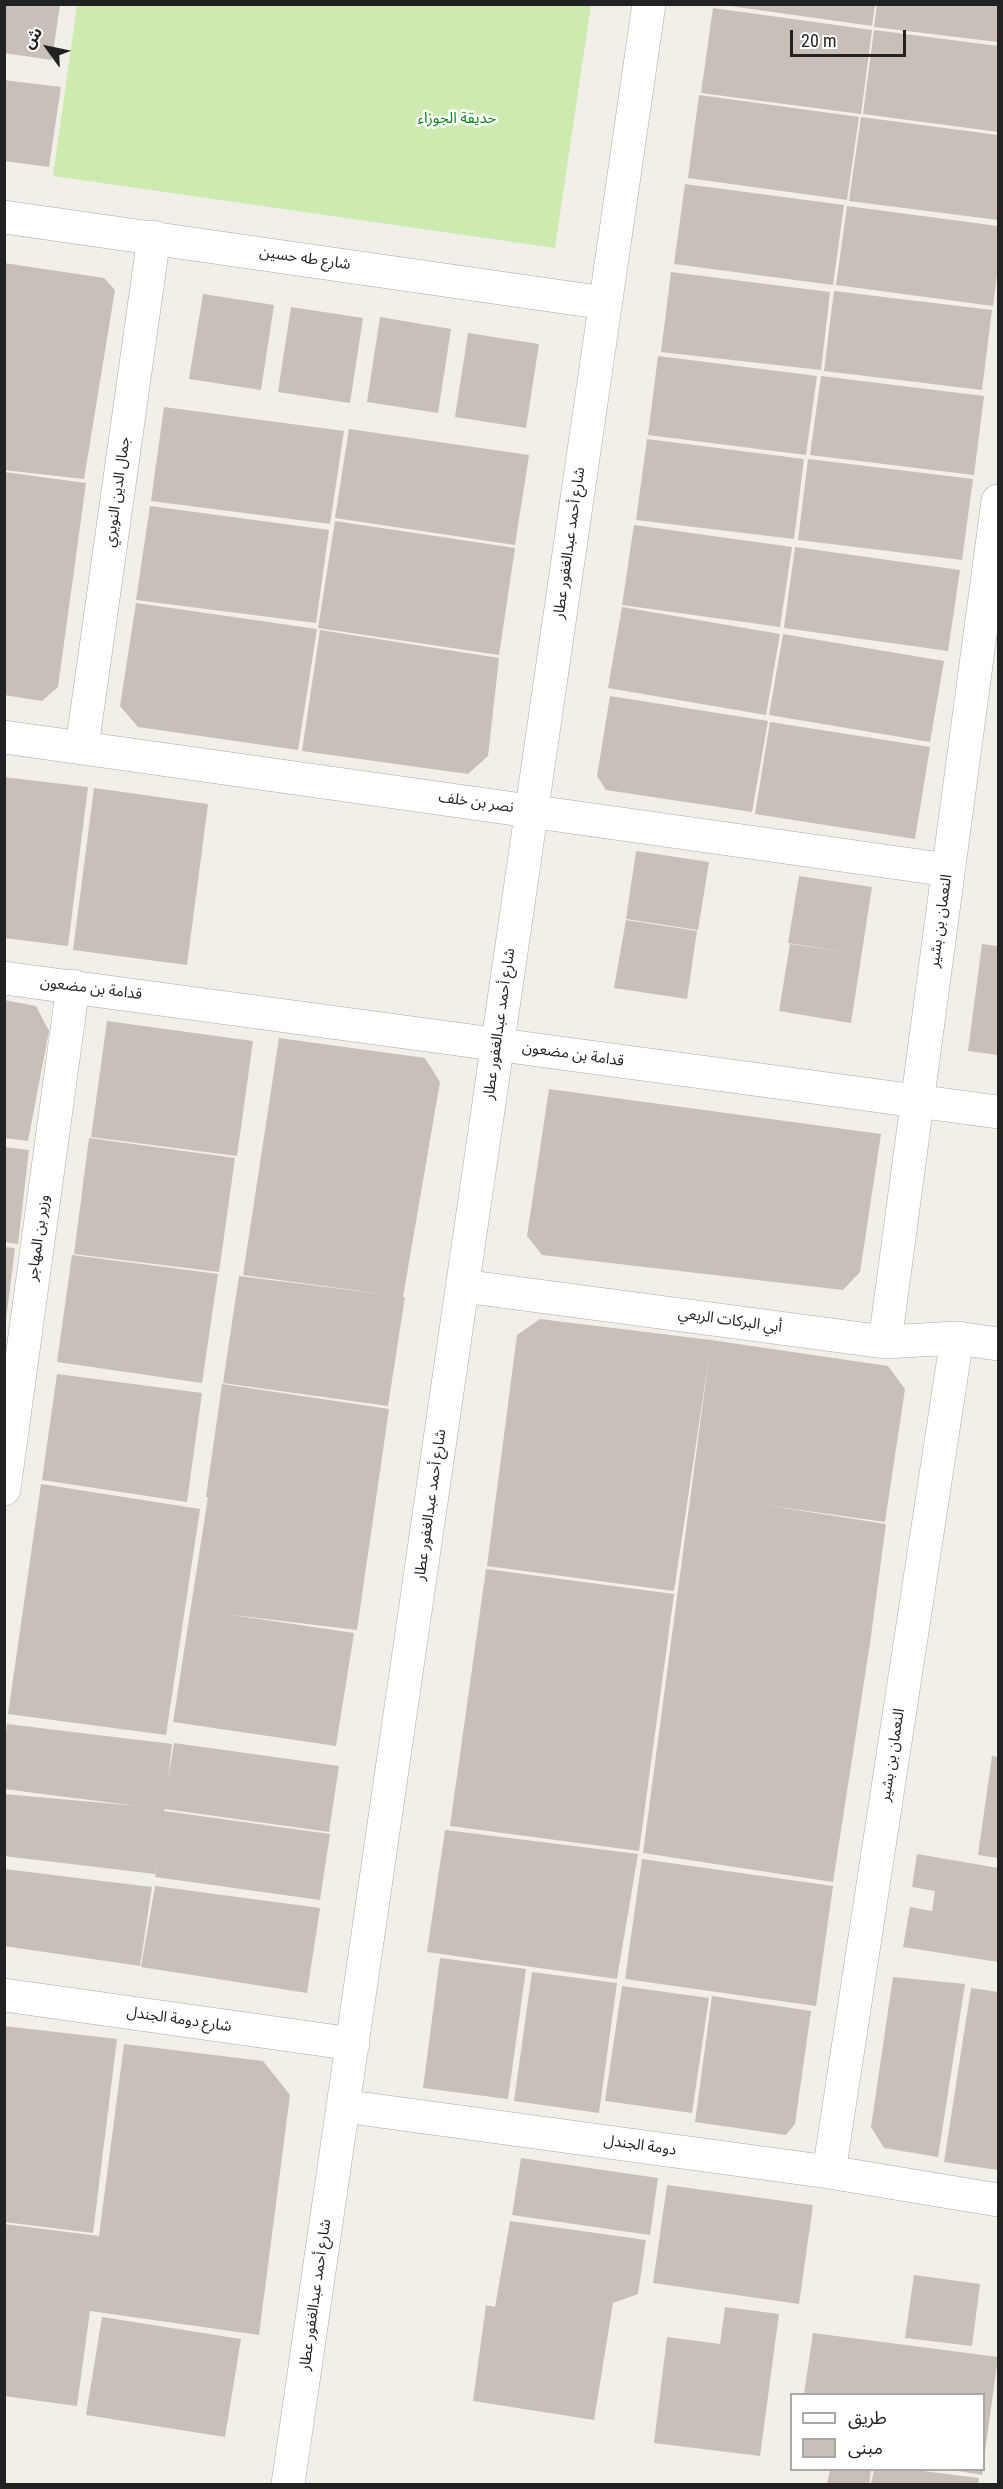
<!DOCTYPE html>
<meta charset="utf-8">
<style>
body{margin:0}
#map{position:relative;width:1003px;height:2489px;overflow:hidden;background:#f2efe9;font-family:"Roboto Condensed","Noto Sans Arabic",sans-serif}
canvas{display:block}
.frame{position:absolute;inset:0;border:6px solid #222;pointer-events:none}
.legend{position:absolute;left:790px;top:2393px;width:195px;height:78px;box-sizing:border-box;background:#fff;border:2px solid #a7a7a7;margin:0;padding:8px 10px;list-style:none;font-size:18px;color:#222}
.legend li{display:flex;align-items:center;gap:12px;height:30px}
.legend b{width:30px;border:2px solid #a7a7a7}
.north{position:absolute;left:18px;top:18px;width:60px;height:60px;-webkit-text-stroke:4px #fff;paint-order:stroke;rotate:303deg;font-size:16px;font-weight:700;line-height:24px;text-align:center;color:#222}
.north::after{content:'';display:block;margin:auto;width:21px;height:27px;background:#222;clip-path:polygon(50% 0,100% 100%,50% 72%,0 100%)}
.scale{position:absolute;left:790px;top:30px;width:116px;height:27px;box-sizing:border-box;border:3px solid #222;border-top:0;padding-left:8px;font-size:18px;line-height:21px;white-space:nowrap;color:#222;-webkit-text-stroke:4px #fff;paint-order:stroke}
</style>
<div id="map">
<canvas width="1003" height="2489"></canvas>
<div class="frame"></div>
<ul class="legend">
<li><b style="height:8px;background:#fff"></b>طريق</li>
<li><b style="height:16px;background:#c7bfb8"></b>مبنى</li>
</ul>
<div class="north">ش</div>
<div class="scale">20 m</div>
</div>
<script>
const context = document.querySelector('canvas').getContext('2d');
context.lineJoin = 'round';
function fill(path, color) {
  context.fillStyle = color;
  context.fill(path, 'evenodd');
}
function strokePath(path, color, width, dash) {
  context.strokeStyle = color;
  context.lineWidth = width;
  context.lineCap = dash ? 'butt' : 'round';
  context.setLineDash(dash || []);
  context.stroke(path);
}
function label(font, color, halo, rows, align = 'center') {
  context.font = font + ' "Roboto Condensed","Noto Sans Arabic",sans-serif';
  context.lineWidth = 5;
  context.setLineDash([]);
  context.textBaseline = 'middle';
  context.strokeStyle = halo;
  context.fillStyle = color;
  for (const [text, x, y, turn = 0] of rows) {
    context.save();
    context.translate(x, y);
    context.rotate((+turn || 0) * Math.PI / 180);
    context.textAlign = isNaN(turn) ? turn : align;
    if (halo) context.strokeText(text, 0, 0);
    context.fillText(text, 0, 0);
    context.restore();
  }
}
fill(new Path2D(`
 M77 5H591L555 248 53 176Z`), '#cdebb0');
fill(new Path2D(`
 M4 4H60L52 60 4 53Z
 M716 4H875L872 26Z
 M877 4H998V42L874 27Z
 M713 8 872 30 861 114 701 93Z
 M874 30 998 46V132L863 114Z
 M4 80 61 87 49 167 4 161Z
 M699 95 859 117 847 200 688 178Z
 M861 117 998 135V220L849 201Z
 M685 184 844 205 833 285 674 264Z
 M847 206 998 226V267L993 306 836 285Z
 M4 263 104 278 115 290 84 479 4 470Z
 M671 272 830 292 821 370 661 352Z
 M834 291 992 310 982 390 824 371Z
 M203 294 274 305 261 390 189 379Z
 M291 307 363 318 350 403 278 392Z
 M380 317 451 329 438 413 367 402Z
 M468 333 539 344 526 428 455 417Z
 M658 356 817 376 806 455 648 435Z
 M821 376 984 396 974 475 810 455Z
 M164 407 344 431 330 524 151 501Z
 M349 429 529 455 515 545 335 518Z
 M647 439 804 459 794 539 636 520Z
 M808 459 973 479 962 560 798 540Z
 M4 472 86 483 58 687 42 701 4 695Z
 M150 506 329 530 316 623 136 600Z
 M335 521 515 548 499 655 318 628Z
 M634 525 792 547 780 627 622 605Z
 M795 547 960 570 948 651 784 628Z
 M136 603 317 629 298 750 138 727 120 706Z
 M622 607 780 634 766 715 608 688Z
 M320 630 499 658 488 756 468 774 302 751Z
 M783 634 944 661 930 742 769 715Z
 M610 696 768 721 752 812 606 790 597 776Z
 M770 722 930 747 915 839 755 814Z
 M4 777 88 787 68 946 4 938Z
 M94 788 208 804 187 965 73 950Z
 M636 851 709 862 698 930 626 919Z
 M799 876 872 887 851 1023 779 1011 790 944 852 953 788 943Z
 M626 920 697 931 687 999 614 988Z
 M982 944 998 946V1055L968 1051Z
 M4 1000 36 1006 49 1031 28 1141 4 1138Z
 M107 1021 253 1041 237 1156 91 1137Z
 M279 1038 425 1058 440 1082 403 1297H405L388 1406 223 1383 239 1276 397 1296 243 1275Z
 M549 1089 881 1134 860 1272 843 1290 542 1255 527 1236Z
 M89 1138 235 1158 219 1272 74 1254Z
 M4 1147 29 1150 18 1244 4 1242Z
 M4 1247 15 1248 6 1320H4Z
 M72 1255 218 1274 202 1383 57 1362Z
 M540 1319 711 1340 888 1366 905 1389 885 1522 758 1504 886 1524 870 1643 833 1882 643 1853 709 1357 674 1591 487 1566 517 1335Z
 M57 1374 202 1393 187 1502 42 1480Z
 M222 1384 389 1409 357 1630 225 1614 354 1633 336 1746 173 1722 208 1497H206Z
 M41 1484 200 1509 166 1735 8 1714Z
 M486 1569 674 1594 639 1851 450 1826Z
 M7 1724 172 1744 168 1780 174 1743 339 1766 329 1832 165 1809 164 1811 330 1834 320 1900 155 1877 157 1861 155 1874 4 1856V1794L137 1806 4 1789V1750Z
 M992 1756 998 1757V1858L978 1855Z
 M445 1830 638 1854 617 1979 427 1952Z
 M917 1854 998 1868V1962L903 1947 910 1907 932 1911 935 1891 912 1887Z
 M642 1859 833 1886 816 2006 625 1979Z
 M4 1869 152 1887 140 1966 4 1946Z
 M155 1886 320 1908 307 1993 141 1967Z
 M440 1958 526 1969 508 2099 423 2088Z
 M532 1972 617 1983 599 2113 514 2101Z
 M893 1977 965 1984 938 2157 884 2148 871 2127Z
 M622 1986 709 1998 692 2113 605 2101Z
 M971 1988 998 1992V2170L944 2162Z
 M712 1996 811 2011 795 2124 786 2135 695 2122Z
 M4 2026 117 2039 93 2233 4 2222Z
 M124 2044 263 2061 290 2095 259 2335 90 2311 77 2406 4 2396V2224L99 2236Z
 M521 2158 658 2178 650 2235 512 2215Z
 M667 2185 813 2205 799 2304 653 2283Z
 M510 2221 646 2240 638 2294 613 2303 594 2420 473 2401 486 2305 495 2307Z
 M914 2275 980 2284 972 2346 905 2338Z
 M725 2307 779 2314 760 2456 654 2443 667 2337 720 2344Z
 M102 2317 241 2339 225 2437 86 2415Z
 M813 2333 998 2357 985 2452 984 2394H804Z
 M830 2470H871L869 2484H827Z
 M874 2470H915L979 2478 978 2484H871Z
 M953 2470H983L982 2475Z`), '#c7bfb8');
const minor = new Path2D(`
 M4 217 605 303
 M4 737 948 870
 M82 747 154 237
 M4 978 998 1112
 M463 1286 885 1342 957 1338 998 1344
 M885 1342 998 501
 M4 1489 73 986
 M4 1995 353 2044
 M343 2106 829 2172 998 2200
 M829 2172 957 1338
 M288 2484 649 4`);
strokePath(minor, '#a9a9a9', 34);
strokePath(minor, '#fff', 33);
label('15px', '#0c8416', '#fff', [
 ["حديقة الجوزاء",457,119]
]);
label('15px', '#222', '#fff', [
 ["شارع طه حسين",305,259,8],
 ["جمال الدين النويري",118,492,-82],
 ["شارع أحمد عبدالغفور عطار",570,543,-82],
 ["نصر بن خلف",476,803,8],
 ["النعمان بن بشير",941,921,-82],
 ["قدامة بن مضعون",91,989,7],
 ["شارع أحمد عبدالغفور عطار",500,1024,-82],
 ["قدامة بن مضعون",573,1055,8],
 ["وزير بن المهاجر",39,1238,-82],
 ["أبي البركات الربعي",730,1321,8],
 ["شارع أحمد عبدالغفور عطار",431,1505,-82],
 ["النعمان بن بشير",893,1755,-81],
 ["شارع دومة الجندل",179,2020,8],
 ["دومة الجندل",640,2146,8],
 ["شارع أحمد عبدالغفور عطار",316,2295,-82]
]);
</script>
